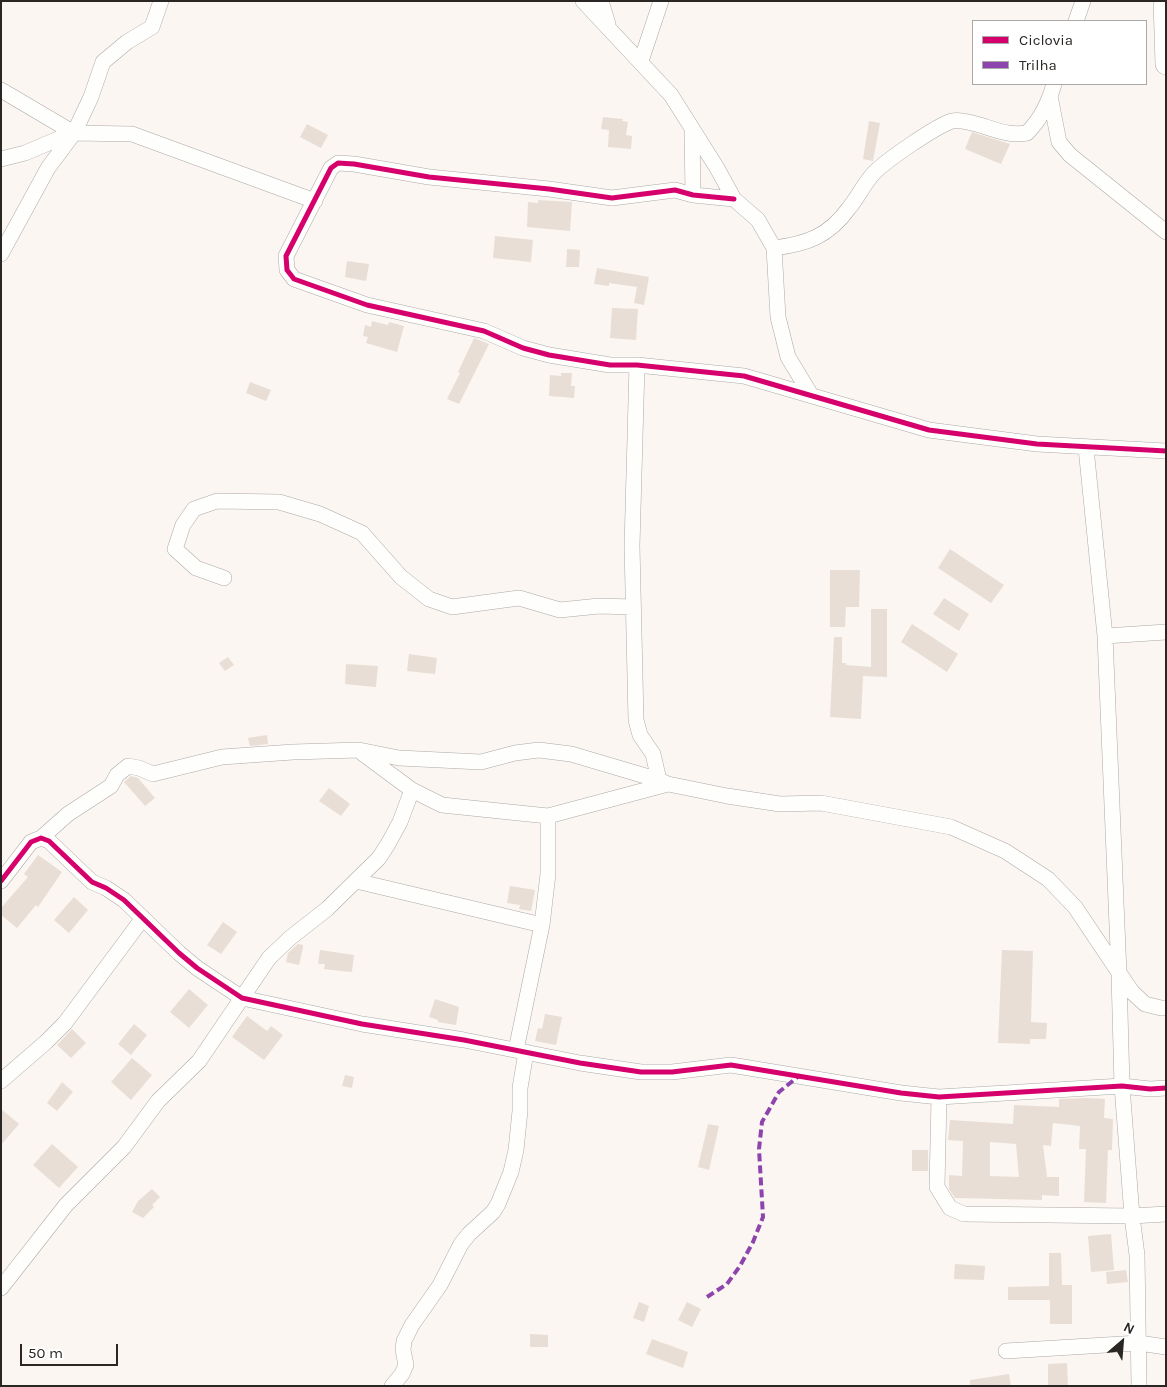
<!DOCTYPE html>
<style>
body{margin:0}
#map{position:relative;width:1167px;height:1387px;overflow:hidden;background:#fbf6f1;font-family:Karla,sans-serif}
canvas{display:block}
.frame{position:absolute;inset:0;border:2px solid #2a2623;pointer-events:none}
.legend{position:absolute;left:972px;top:20px;width:175px;height:65px;box-sizing:border-box;background:#fff;border:1px solid #aaa8a7;margin:0;padding:6px 9px;list-style:none;font-size:15px;color:#2a2623}
.legend li{display:flex;align-items:center;gap:10px;height:25px}
.legend b{width:25px;border:1px solid #aaa8a7}
.north{position:absolute;left:1097px;top:1317px;width:50px;height:50px;-webkit-text-stroke:4px #fff;paint-order:stroke;rotate:27deg;font-size:14px;font-weight:700;line-height:20px;text-align:center;color:#2a2623}
.north::after{content:'';display:block;margin:auto;width:18px;height:22px;background:#2a2623;clip-path:polygon(50% 0,100% 100%,50% 72%,0 100%)}
.scale{position:absolute;left:20px;top:1344px;width:98px;height:22px;box-sizing:border-box;border:2px solid #2a2623;border-top:0;padding-left:6px;font-size:15px;line-height:18px;white-space:nowrap;color:#2a2623;-webkit-text-stroke:4px #fff;paint-order:stroke}
</style>
<div id="map">
<canvas width="1167" height="1387"></canvas>
<div class="frame"></div>
<ul class="legend">
<li><b style="height:6px;background:#d6006c"></b>Ciclovia</li>
<li><b style="height:6px;background:#8e44ad"></b>Trilha</li>
</ul>
<div class="north">N</div>
<div class="scale">50 m</div>
</div>
<script>
const context = document.querySelector('canvas').getContext('2d');
context.lineJoin = 'round';
function fill(path, color) {
  context.fillStyle = color;
  context.fill(path, 'evenodd');
}
function strokePath(path, color, width, dash) {
  context.strokeStyle = color;
  context.lineWidth = width;
  context.lineCap = dash ? 'butt' : 'round';
  context.setLineDash(dash || []);
  context.stroke(path);
}
fill(new Path2D(`
 M603 117 623 119 622 121 628 122 626 135 632 136 631 149 608 147 609 130 601 129Z
 M869 121 880 123 873 161 863 159Z
 M307 124 328 135 321 148 300 137Z
 M972 132 1010 144 1001 164 965 149Z
 M538 200 572 202 570 231 527 227 528 202 538 203Z
 M495 236 533 240 531 262 493 258Z
 M567 249 580 250 579 267H566Z
 M347 261 369 264 366 281 345 277Z
 M597 268 649 277 644 305 634 303 637 287 609 283V286L594 284Z
 M612 308 638 309 636 340 610 338Z
 M372 321 388 325 389 322 404 326 397 352 366 343 368 337 363 336 365 325 371 327Z
 M474 338 489 344 459 404 447 399 460 373 458 372Z
 M561 373H572L571 386H575L574 398 549 396 550 375 561 376Z
 M250 382 271 390 266 401 246 393Z
 M950 549 1004 585 991 603 938 568Z
 M830 570H860L859 607H846L845 627H830Z
 M944 598 969 614 959 631 933 614Z
 M871 609H887V677L863 676 861 719 830 717 834 637H842V663H846V665L871 667Z
 M912 624 958 654 947 672 901 642Z
 M409 654 437 658 435 674 407 671Z
 M228 657 234 665 225 671 219 663Z
 M346 664 378 666 376 687 345 684Z
 M267 735 268 744 250 746 248 738Z
 M131 776 138 778 155 798 145 806 124 782Z
 M329 788 350 804 341 816 319 801Z
 M38 855 62 872 38 907 36 905 17 928 1 915V908L28 877 24 874Z
 M510 886 535 890 531 911 519 909 520 905 507 903Z
 M74 897 88 910 69 933 54 920Z
 M223 922 237 932 221 954 207 945Z
 M298 944 303 945V948L299 965 286 962 288 953Z
 M320 950 354 955 352 971 351 972 324 969 325 964H318Z
 M1002 950 1033 951 1031 1022 1047 1023 1046 1039H1030V1044L998 1043Z
 M189 989 208 1005 189 1028 170 1012Z
 M435 999 459 1007 456 1025 438 1022V1020L429 1017Z
 M545 1014 562 1017 556 1045 535 1041 538 1028 542 1029Z
 M247 1016 267 1031 271 1026 283 1035 264 1060 232 1037Z
 M134 1024 147 1035 131 1055 118 1044Z
 M72 1029 86 1043 71 1058 57 1045Z
 M132 1058 152 1075 131 1100 111 1082Z
 M345 1075 354 1077 352 1088 342 1086Z
 M62 1082 73 1092 57 1111 47 1103Z
 M1087 1098 1105 1099 1104 1118 1113 1119 1112 1150H1108L1106 1203 1084 1202 1086 1149H1079L1080 1126 1053 1123 1051 1146 1043 1145 1047 1177H1059V1196L1042 1195V1200L955 1198 949 1189V1175L962 1176 963 1141 948 1140 950 1120 1013 1124 1014 1105 1059 1107V1099ZM990 1142 1016 1144 1019 1177 990 1176Z
 M1 1109 19 1124 1 1145Z
 M708 1124 719 1126 709 1170 698 1167Z
 M52 1144 78 1167 59 1188 33 1165Z
 M912 1150H928V1171H912Z
 M152 1189 160 1197 152 1205 154 1207 143 1218 132 1212 138 1201Z
 M1111 1234 1114 1270 1091 1272 1088 1236Z
 M1049 1253H1061L1062 1285H1072V1324H1050V1300H1008V1287L1049 1286Z
 M955 1264 985 1266 984 1280 954 1279Z
 M1126 1270 1128 1282 1107 1284 1106 1272Z
 M639 1302 649 1306 644 1322 633 1318Z
 M687 1302 701 1309 692 1327 678 1320Z
 M530 1334 548 1335V1347H530Z
 M652 1339 688 1352 683 1368 646 1354Z
 M1067 1363 1068 1386H1048V1364Z
 M1009 1374 1011 1386H970V1380Z`), '#e8ded5');
const street = new Path2D(`
 M583 1 671 95 717 168 734 199 758 220 774 248 778 317 788 357 811 395
 M601 1 608 24
 M1076 21 1083 1
 M641 61 661 1
 M1 90 74 133 132 134 315 201
 M1050 96 1059 142 1070 155 1166 232
 M692 131 693 195
 M1 159 25 153 72 133
 M734 199 693 195 675 190 612 198 549 189 429 177 354 164 338 163 331 168 286 256 287 270 294 279 367 305 484 331 523 348 549 355 610 365H637L744 376 929 430 1037 444 1166 451
 M774 248C807 244 829 236 849 208 858 197 864 184 873 174 885 161 936 126 952 121 966 118 994 131 1008 133 1014 134 1021 134 1027 133 1041 119 1049 102 1054 84
 M1 254 48 168 74 133 91 97 103 62 127 42 152 27 161 1
 M637 365 632 546 636 720 640 735 653 754 659 780
 M1086 448 1105 636 1119 974 1122 1086 1132 1216 1137 1255 1139 1386
 M224 578 196 568 175 549 183 525 194 509 217 501 279 502 320 514 362 533 401 577 429 599 452 607 519 598 560 610 599 606 633 607
 M1105 636 1166 632
 M362 753 412 790 442 805 548 816 668 784
 M41 838 68 814 111 786 117 775 128 766 139 768 153 774 222 757 293 752 359 750 399 758 481 762 515 753 539 750 571 754 659 780 668 784 727 796 780 804 821 803 951 827 1005 851 1048 879 1075 907 1132 992 1145 1004 1161 1008H1166
 M1 881 31 842 41 838 49 841 92 882 106 888 124 900 179 953 197 968 242 998 362 1024 464 1040 580 1063 641 1072H672L731 1065 901 1093 939 1097 1122 1086 1150 1089 1166 1088
 M356 881 542 925
 M516 1050 542 925 548 874V816
 M1 1081 46 1042 65 1023 143 918
 M939 1097 937 1187 950 1208 964 1214 1132 1216 1166 1214
 M1 1288 66 1205 124 1147 158 1101 199 1061 269 958 290 938 327 909 379 858 388 844 400 822 412 790
 M1006 1351 1139 1343 1166 1347
 M392 1386 402 1374 406 1365 403 1350 404 1341 412 1325 440 1285 461 1244 469 1234 493 1212 498 1204 511 1172 516 1150 520 1111V1088L526 1052`);
const secondary = new Path2D(`
 M1164 1 1166 64`);
strokePath(street, '#ada9a6', 16);
strokePath(secondary, '#ada9a6', 22);
strokePath(street, '#fefefd', 15);
strokePath(secondary, '#fefefd', 21);
strokePath(new Path2D(`
 M707 1297 727 1284 740 1266 753 1242 763 1217 759 1149 762 1122 779 1092 800 1075`), '#8e44ad', 4, [8, 4]);
strokePath(new Path2D(`
 M734 199 693 195 675 190 612 198 549 189 429 177 354 164 338 163 331 168 286 256 287 270 294 279 367 305 484 331 523 348 549 355 610 365H637L744 376 929 430 1037 444 1166 451
 M1 881 31 842 41 838 49 841 92 882 106 888 124 900 179 953 197 968 242 998 362 1024 464 1040 580 1063 641 1072H672L731 1065 901 1093 939 1097 1122 1086 1150 1089 1166 1088`), '#d6006c', 5);
</script>
